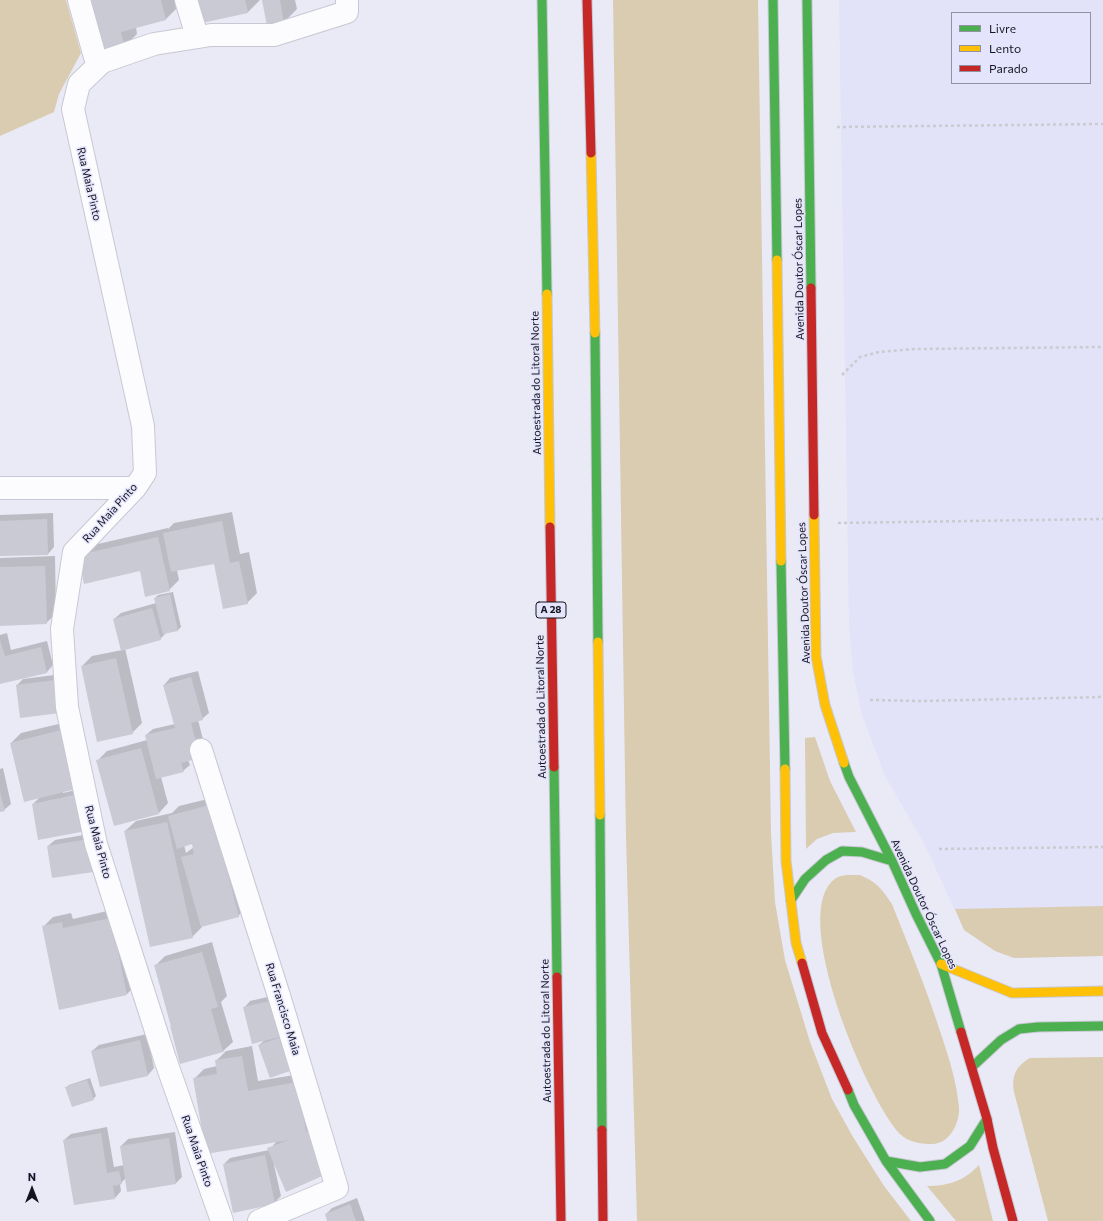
<!DOCTYPE html>
<meta charset="utf-8">
<style>
body{margin:0}
#map{position:relative;width:1103px;height:1221px;overflow:hidden;background:#eaeaf6;font-family:Commissioner,sans-serif}
canvas{display:block}
.legend{position:absolute;left:951px;top:12px;width:140px;height:72px;box-sizing:border-box;background:#e4e4fc;border:1px solid #9191a3;margin:0;padding:5px 7px;list-style:none;font-size:12px;color:#14141e}
.legend li{display:flex;align-items:center;gap:8px;height:20px}
.legend b{width:20px;border:1px solid #9191a3}
.north{position:absolute;left:12px;top:1169px;width:40px;height:40px;-webkit-text-stroke:3px #e4e4fc;paint-order:stroke;rotate:0deg;font-size:11px;font-weight:700;line-height:16px;text-align:center;color:#14141e}
.north::after{content:'';display:block;margin:auto;width:14px;height:18px;background:#14141e;clip-path:polygon(50% 0,100% 100%,50% 72%,0 100%)}
</style>
<div id="map">
<canvas width="1103" height="1221"></canvas>
<ul class="legend">
<li><b style="height:5px;background:#4caf50"></b>Livre</li>
<li><b style="height:5px;background:#ffc107"></b>Lento</li>
<li><b style="height:5px;background:#c62828"></b>Parado</li>
</ul>
<div class="north">N</div>
</div>
<script>
const context = document.querySelector('canvas').getContext('2d');
context.lineJoin = 'round';
function fill(path, color) {
  context.fillStyle = color;
  context.fill(path, 'evenodd');
}
function strokePath(path, color, width, dash) {
  context.strokeStyle = color;
  context.lineWidth = width;
  context.lineCap = dash ? 'butt' : 'round';
  context.setLineDash(dash || []);
  context.stroke(path);
}
function label(font, color, halo, rows, align = 'center') {
  context.font = font + ' Commissioner,sans-serif';
  context.lineWidth = 3;
  context.setLineDash([]);
  context.textBaseline = 'middle';
  context.strokeStyle = halo;
  context.fillStyle = color;
  for (const [text, x, y, turn = 0] of rows) {
    context.save();
    context.translate(x, y);
    context.rotate((+turn || 0) * Math.PI / 180);
    context.textAlign = isNaN(turn) ? turn : align;
    if (halo) context.strokeText(text, 0, 0);
    context.fillText(text, 0, 0);
    context.restore();
  }
}
fill(new Path2D(`
 M839 0H1103V956L1014 958 995 951 964 930 924 843 885 776 862 715 853 672 849 626ZM952 13H1090V83H952Z`), '#e2e2f8');
fill(new Path2D(`
 M0 0H66L81 53 59 94 54 112 0 136Z
 M613 0H758L771 833 775 902 785 960 810 1042 832 1099 853 1137 884 1186 911 1221H637L626 838Z
 M815 737 830 781 856 832 833 833 817 839 806 849 805 738Z
 M860 875C878 883 881 888 892 904 909 947 927 990 941 1034 949 1058 957 1083 959 1108 960 1123 949 1145 931 1144 921 1144 908 1142 900 1134 868 1101 786 911 836 878 842 874 853 875 860 875Z
 M1103 906V956L1014 958 995 951 964 930 955 909Z
 M1103 1057V1221H1048L1014 1092C1011 1076 1016 1066 1030 1058Z
 M979 1165 993 1221H956L927 1186C948 1186 964 1181 979 1165Z`), '#daccb1');
fill(new Path2D(`
 M88 0H177L178 7 165 20 136 27 137 34 124 47Z
 M198 0H260L248 12Z
 M263 0H295L297 9 284 22Z
 M232 512 240 554 249 552 257 593 247 603 215 562 177 570 179 580 169 590 140 570 85 582 89 546 168 528V529L174 523Z
 M53 513 54 547 48 554 0 555V515Z
 M55 556 56 614 46 623 0 625V558Z
 M173 592 181 627 178 630 167 632 160 639 125 648 142 723 132 733 82 666 92 656 122 650 114 619 121 613 156 603 155 598 158 595Z
 M7 633 11 650 47 641 53 665 47 672 0 683V635Z
 M198 671 209 713 202 719 198 720 206 751 188 760 190 765 183 771 161 777 168 803 159 813 97 761 107 751 147 740 146 735 153 729 175 724 164 685 170 678Z
 M62 674 66 706 17 685 23 679Z
 M75 720 63 791V793L80 789 87 824 81 831 33 804 40 797 11 743 21 733Z
 M3 768 11 804 4 810 0 811V769Z
 M220 796 248 906 238 916 202 925V927L192 937 125 831 136 821 172 813 179 806ZM193 843 194 847 186 853 184 845Z
 M95 833 100 864 48 846 55 840Z
 M120 908 136 985 127 994 43 927 53 917 71 913 73 919Z
 M212 942 227 996 221 1002 233 1042 223 1051H225L181 1063 155 966 165 956Z
 M276 995 296 1063 290 1070 270 1077 259 1045 265 1040 244 1008 250 1001Z
 M147 1034 154 1068 148 1075 100 1086 92 1051 99 1045Z
 M252 1046 258 1081 306 1073 316 1126 274 1165 281 1196 274 1203 224 1164 230 1158 269 1150 277 1141 194 1079 204 1069 217 1066 216 1061 226 1051Z
 M90 1078 96 1096 93 1099 66 1088 69 1085Z
 M107 1127 114 1167 124 1165 121 1146 128 1139 175 1132 182 1177 176 1183 126 1178 120 1184 121 1191 115 1198 64 1140 71 1134Z
 M357 1198 365 1221H328L326 1214 332 1208Z`), '#0003');
fill(new Path2D(`
 M87 0H161L166 20 121 32 125 48 101 55Z
 M197 0H245L248 13 202 23Z
 M262 0H280L284 23 267 26Z
 M47 519 48 555 0 556V521Z
 M222 521 230 563 239 561 248 604 223 609 214 564 171 572 163 533Z
 M158 537 170 591 145 597 140 571 84 584 78 555Z
 M45 566 47 624 0 626V567Z
 M170 594 178 631 163 634 154 598Z
 M152 608 161 640 121 651 113 619Z
 M0 640 5 656 41 647 47 673 0 684Z
 M116 658 133 734 97 742 81 666Z
 M191 677 203 720 191 723 200 758 181 763 184 772 156 779 145 735 175 728 163 685Z
 M56 680 60 713 20 718 16 685Z
 M65 729 80 788 24 802 10 743Z
 M141 748 159 814 114 826 96 760Z
 M0 792 5 811 0 812Z
 M74 795 81 832 38 840 32 804Z
 M210 805 239 917 201 927 181 857 194 854 192 844 177 849 168 816Z
 M167 822 193 938 150 947 124 831Z
 M89 839 94 872 52 878 47 846Z
 M111 918 127 995 59 1010 42 926 62 922 63 928Z
 M202 952 218 1007 211 1009 223 1052 180 1064 170 1026H171L154 965Z
 M270 1001 279 1037 252 1044 243 1007Z
 M279 1038 290 1071 270 1078 258 1045Z
 M140 1040 148 1076 100 1087 91 1051Z
 M242 1056 248 1091 297 1082 306 1132 309 1131 327 1174 286 1192 267 1148 289 1140 206 1154 193 1078 217 1074 215 1060Z
 M87 1080 94 1100 72 1107 65 1087Z
 M101 1133 107 1173 119 1171 122 1184 113 1186 115 1199 74 1205 63 1140Z
 M169 1138 176 1184 127 1192 120 1146Z
 M265 1155 275 1204 233 1213 223 1164Z
 M350 1204 356 1221H327L325 1214Z`), '#c9cad4');
const street = new Path2D(`
 M79 0 95 57 102 62
 M186 0 197 36
 M0 488H135
 M201 750 280 999 337 1188 259 1221
 M222 1221 165 1059 96 844 67 707 62 629 74 552 135 488 145 473 143 426 73 109 79 84 102 62 154 44 211 35H274L347 12V0`);
const fast = new Path2D(`
 M542 0 547 294
 M773 0 777 260
 M807 0 811 288
 M595 333 598 642
 M781 561 785 769
 M844 763 849 777 892 861 916 914 941 964 961 1032
 M554 767 557 977
 M600 815 602 1130
 M791 900 805 879 826 860 842 851 862 852 892 861
 M972 1067 1001 1040 1019 1029 1038 1027 1103 1026
 M848 1090 854 1105 886 1161 930 1221
 M886 1161 920 1167 945 1164 970 1146 987 1119`);
const slow = new Path2D(`
 M591 153 595 333
 M777 260 781 561
 M547 294 550 527
 M814 515 816 656 825 705 844 763
 M598 642 600 815
 M785 769 786 861 796 943 802 963
 M941 964 1012 993 1103 991`);
const jam = new Path2D(`
 M587 0 591 153
 M811 288 814 515
 M550 527 554 767
 M802 963 822 1033 848 1090
 M557 977 561 1221
 M961 1032 987 1119 993 1148 1013 1221
 M602 1130 603 1221`);
strokePath(street, '#c8c8d3', 24);
strokePath(fast, '#c8c8d3', 11);
strokePath(slow, '#c8c8d3', 11);
strokePath(jam, '#c8c8d3', 11);
strokePath(new Path2D(`
 M837 127 1103 124
 M842 375 860 357 879 352 916 349 1103 347
 M838 523 1103 519
 M870 700 921 701 1103 697
 M939 849 1103 847`), '#cbcbd0', 2.5, [3, 3]);
strokePath(street, '#fcfcfe', 22);
strokePath(fast, '#4caf50', 9);
strokePath(slow, '#ffc107', 9);
strokePath(jam, '#c62828', 9);
for (const [x, y, w] of [
 [551,610,30]
]) {
  const box = new Path2D();
  box.roundRect(x - w / 2, y - 8, w, 16, 3);
  context.fillStyle = '#e4e4fc';
  context.fill(box);
  strokePath(box, '#14141e', 1);
}
label('bold 10px', '#14141e', null, [
 ["A 28",551,610]
]);
label('11px', '#14141e', '#e4e4fc', [
 ["Rua Maia Pinto",89,184,77],
 ["Avenida Doutor Óscar Lopes",799,269,-91],
 ["Autoestrada do Litoral Norte",536,383,-91],
 ["Rua Maia Pinto",110,513,-48],
 ["Avenida Doutor Óscar Lopes",804,593,-92],
 ["Autoestrada do Litoral Norte",541,707,-91],
 ["Rua Maia Pinto",98,842,75],
 ["Avenida Doutor Óscar Lopes",924,904,65],
 ["Rua Francisco Maia",283,1009,73],
 ["Autoestrada do Litoral Norte",546,1031,-91],
 ["Rua Maia Pinto",197,1151,71]
]);
</script>
